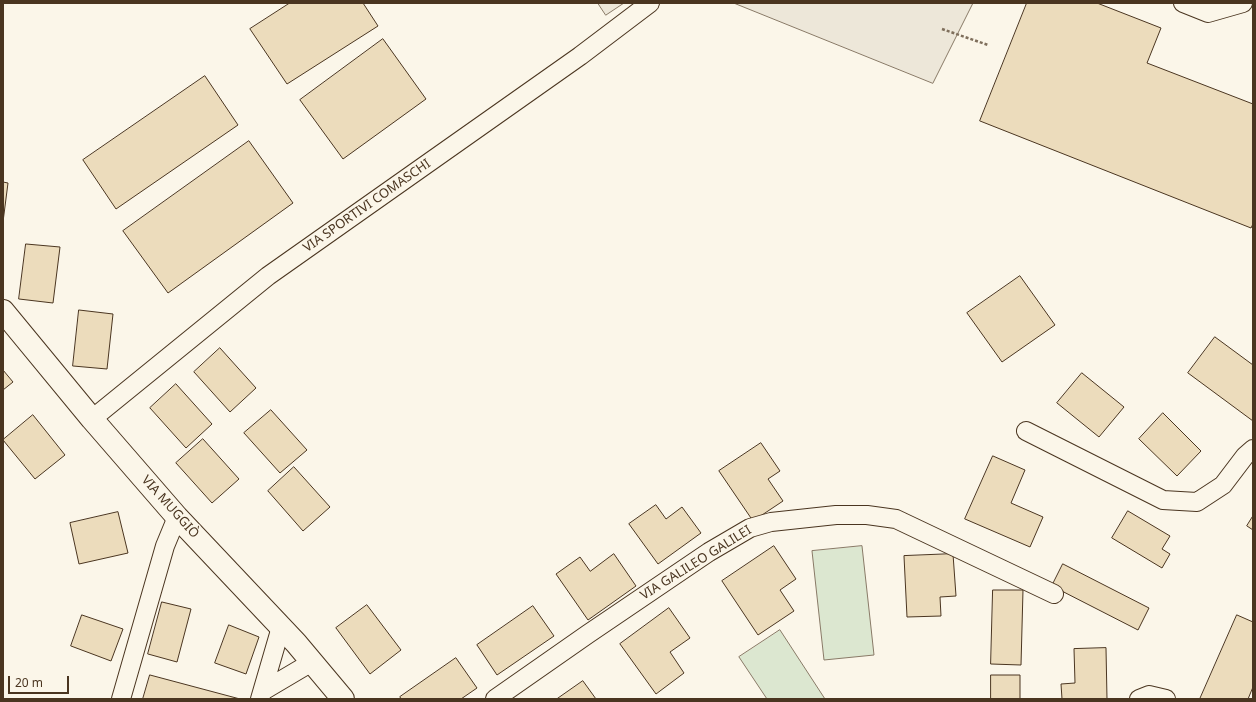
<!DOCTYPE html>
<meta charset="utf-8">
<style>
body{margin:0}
#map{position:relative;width:1256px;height:702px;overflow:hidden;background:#fbf6e9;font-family:"Noto Sans",sans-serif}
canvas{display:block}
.frame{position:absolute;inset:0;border:4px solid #4a3520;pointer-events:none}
.scale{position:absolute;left:8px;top:676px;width:61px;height:18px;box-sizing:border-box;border:2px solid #4a3520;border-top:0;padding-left:5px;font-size:12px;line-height:14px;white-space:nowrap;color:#4a3520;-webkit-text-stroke:3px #fbf6e9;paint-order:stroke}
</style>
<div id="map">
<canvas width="1256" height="702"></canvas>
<div class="frame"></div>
<div class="scale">20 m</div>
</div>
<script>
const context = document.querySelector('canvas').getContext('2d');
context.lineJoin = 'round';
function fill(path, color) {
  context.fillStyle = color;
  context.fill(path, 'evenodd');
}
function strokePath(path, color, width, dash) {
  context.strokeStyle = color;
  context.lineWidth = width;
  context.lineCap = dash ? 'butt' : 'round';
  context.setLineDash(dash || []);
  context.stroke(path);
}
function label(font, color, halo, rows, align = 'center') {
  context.font = font + ' "Noto Sans",sans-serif';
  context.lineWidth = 3;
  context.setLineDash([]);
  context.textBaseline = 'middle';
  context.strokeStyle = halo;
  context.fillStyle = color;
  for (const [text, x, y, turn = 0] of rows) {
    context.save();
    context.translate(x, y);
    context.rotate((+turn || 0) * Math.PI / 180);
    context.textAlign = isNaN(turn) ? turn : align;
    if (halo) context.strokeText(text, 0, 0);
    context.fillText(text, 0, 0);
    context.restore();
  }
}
const green = new Path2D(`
 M862 546 874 655 824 660 812 551Z
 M780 630 825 699H767L739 657Z`);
fill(green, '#dce7d0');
strokePath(green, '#887966', 1);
const parking = new Path2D(`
 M598 3H624L606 15Z
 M734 3H973L933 83Z`);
fill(parking, '#ede7d9');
strokePath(parking, '#887966', 1);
const building = new Path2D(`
 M290 3H363L378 26 287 84 250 29Z
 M1027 3H1097L1161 28 1147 63 1253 104V224L1251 228 980 121Z
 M383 39 426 99 343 159 300 100Z
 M205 76 238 125 116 209 83 160Z
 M249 141 293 203 168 293 123 231Z
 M3 182 8 183 3 222Z
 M26 244 60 247 53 303 19 299Z
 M1020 276 1055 325 1002 362 967 313Z
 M79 310 113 314 107 369 73 366Z
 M1215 337 1253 365V421L1188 373Z
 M220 348 256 388 230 412 194 372Z
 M3 370 13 382 3 390Z
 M1082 373 1124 407 1099 437 1057 403Z
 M176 384 212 424 186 448 150 408Z
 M271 410 307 450 280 473 244 433Z
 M1163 413 1201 451 1177 476 1139 439Z
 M33 415 65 455 35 479 3 440Z
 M203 439 239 479 212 503 176 463Z
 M761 443 780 471 768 479 783 501 753 521 719 471Z
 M993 456 1025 470 1011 503 1043 517 1030 547 965 519Z
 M294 467 330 507 303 531 268 491Z
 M656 505 666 519 682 507 701 533 658 564 629 524Z
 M1128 511 1170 536 1162 549 1170 554 1162 568 1112 538Z
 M118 512 128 553 79 564 70 523Z
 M1253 516V530L1247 526Z
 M774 546 796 579 780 590 794 611 758 635 722 581Z
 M614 554 636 586 588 620 556 574 580 557 590 571Z
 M953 554 956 596 940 597 941 616 907 617 904 556Z
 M1063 564 1149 608 1138 630 1052 586Z
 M993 590H1023L1021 665 991 664Z
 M162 602 191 609 177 662 148 654Z
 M367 605 401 650 370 674 336 628Z
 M533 606 554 636 497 675 477 645Z
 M669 608 690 638 670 652 684 673 656 694 620 644Z
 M82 615 123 629 111 661 71 646Z
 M1237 615 1253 622V687L1248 699H1200Z
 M229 625 259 637 246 674 215 663Z
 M1106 648 1107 699H1062L1061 684 1075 683 1074 649Z
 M456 658 477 688 461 699H401L400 697Z
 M150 675 240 699H143Z
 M991 675H1020V699H991Z
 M583 681 596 699H557Z`);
fill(building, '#ecdcbc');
strokePath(building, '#4a3520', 1);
const street = new Path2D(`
 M1183 3 1208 13 1243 3
 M92 419 268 276 580 56 650 3
 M1026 431 1163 500 1197 502 1223 485 1245 456 1253 449
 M263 691 312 662
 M121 699 165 546 177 517
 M260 699 281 627
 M495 699 588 634 709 552 750 528 771 522 836 515H867L896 519 1054 594
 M1139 699 1149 695 1166 699`);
const secondary = new Path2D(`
 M3 311 92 419 177 517 296 643 343 699`);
strokePath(street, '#4a3520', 20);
strokePath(secondary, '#4a3520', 24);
strokePath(new Path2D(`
 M942 29 988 45`), '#7f6f5c', 2.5, [3, 2]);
strokePath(street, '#fbf6e9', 18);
strokePath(secondary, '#fbf6e9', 22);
label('13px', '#4a3520', '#fbf6e9', [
 ["VIA SPORTIVI COMASCHI",367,206,-35],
 ["VIA MUGGIÒ",170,507,48],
 ["VIA GALILEO GALILEI",696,563,-32]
]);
</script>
